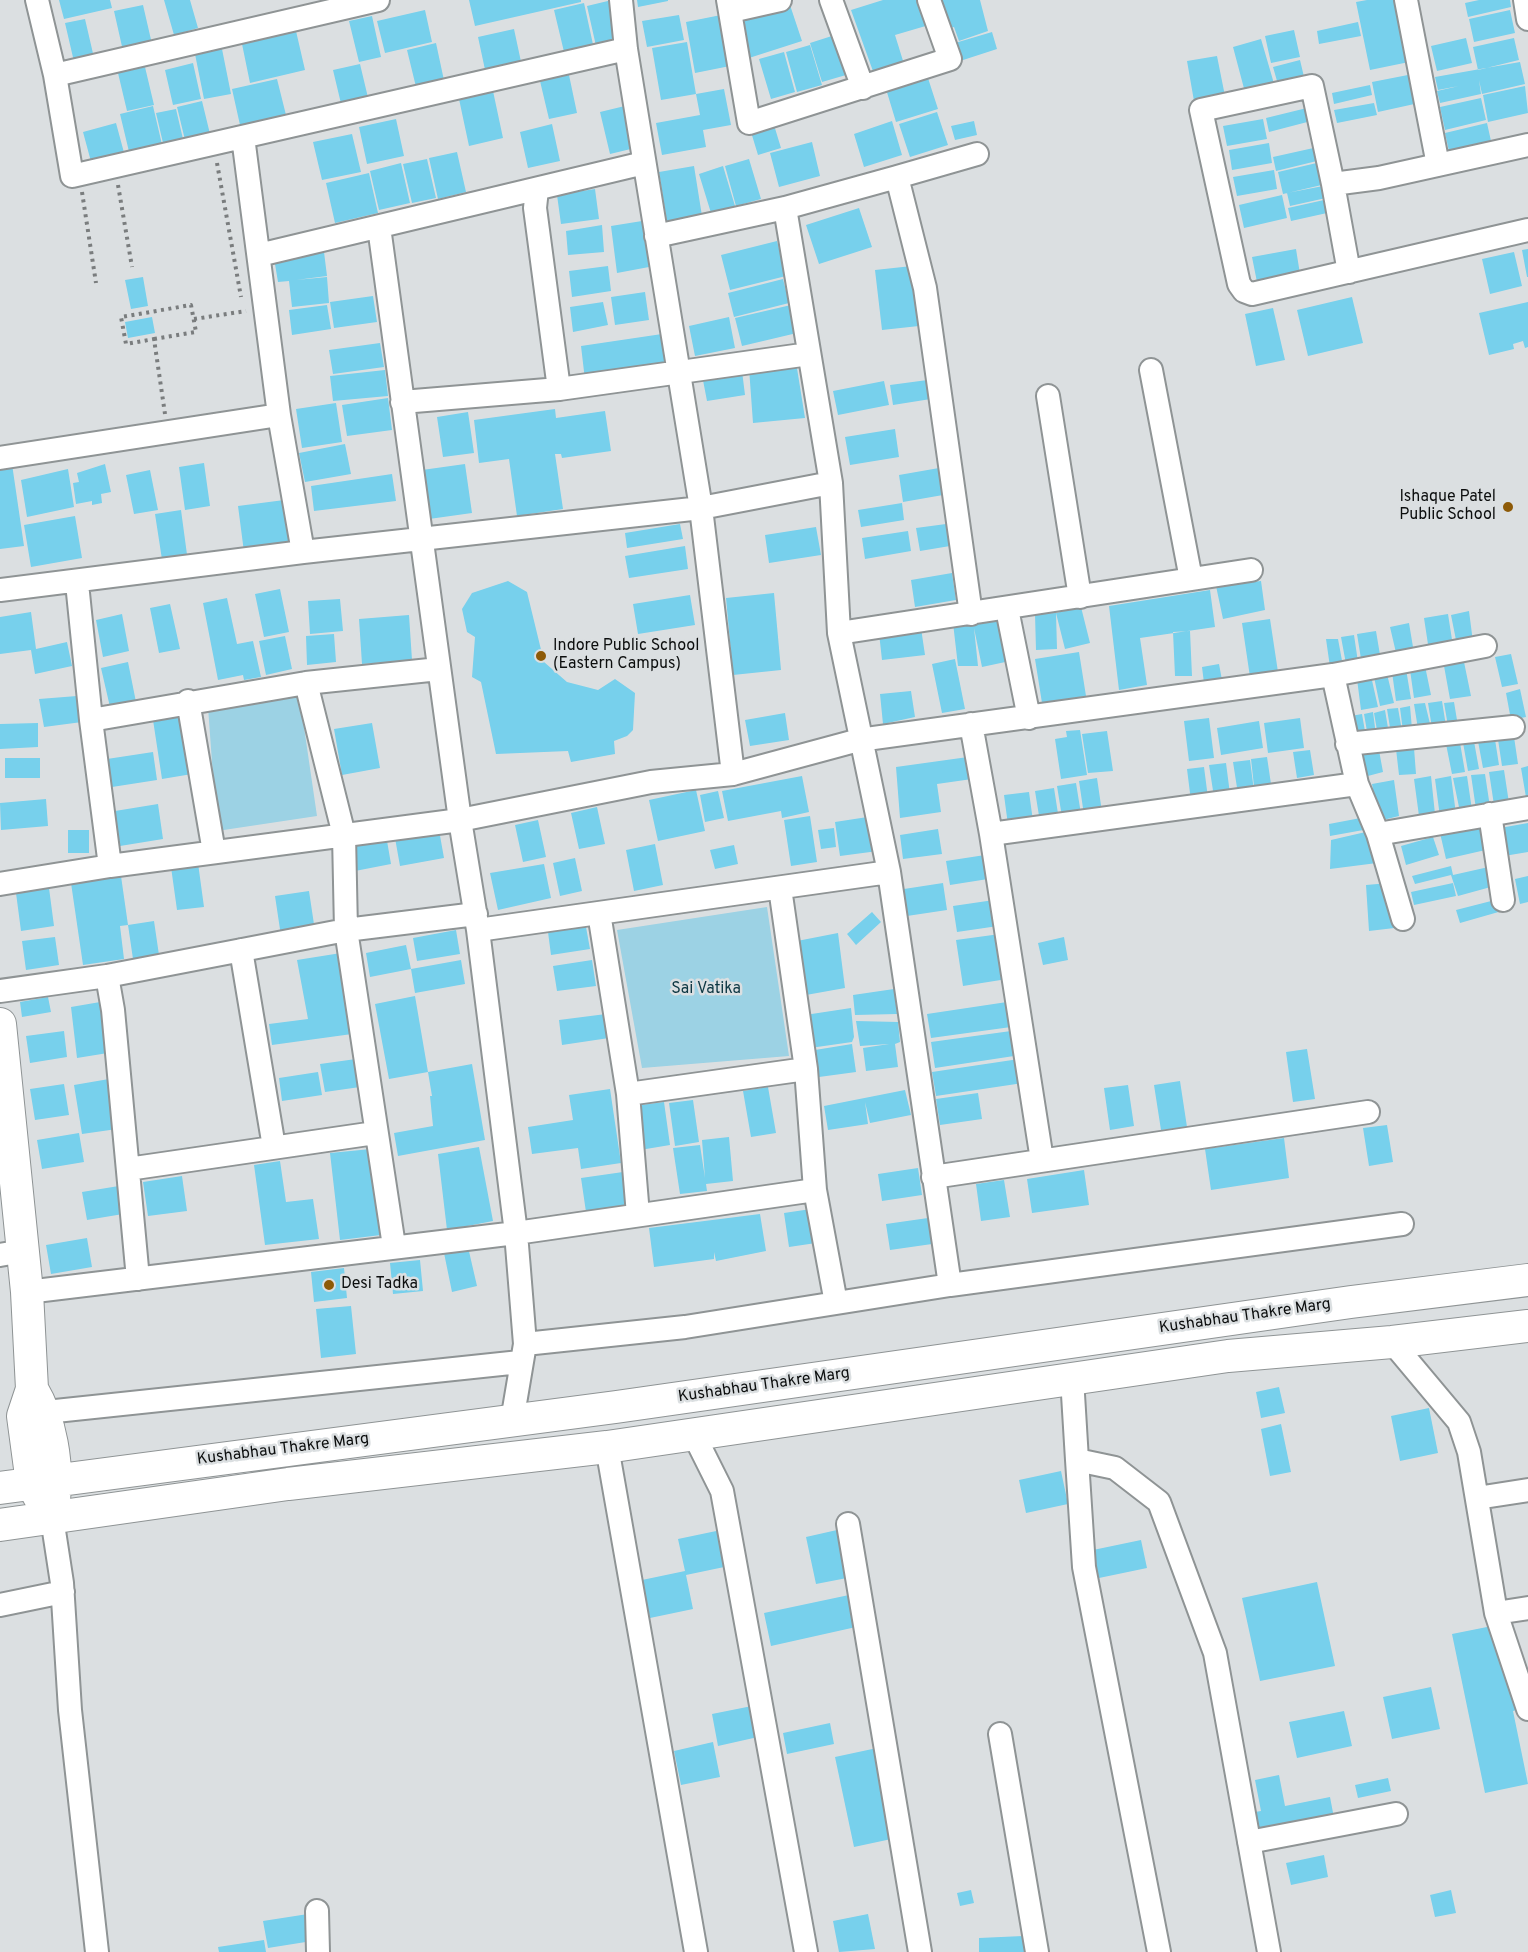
<!DOCTYPE html>
<style>
body{margin:0}
canvas{display:block;background:#dbdfe1}
</style>
<canvas width="1528" height="1952"></canvas>
<script>
const context = document.querySelector('canvas').getContext('2d');
context.lineJoin = 'round';
function fill(path, color) {
  context.fillStyle = color;
  context.fill(path, 'evenodd');
}
function strokePath(path, color, width, dash) {
  context.strokeStyle = color;
  context.lineWidth = width;
  context.lineCap = dash ? 'butt' : 'round';
  context.setLineDash(dash || []);
  context.stroke(path);
}
function label(font, color, halo, rows, align = 'center') {
  context.font = font + ' Overpass,sans-serif';
  context.lineWidth = 5;
  context.setLineDash([]);
  context.textBaseline = 'middle';
  context.strokeStyle = halo;
  context.fillStyle = color;
  for (const [text, x, y, turn = 0] of rows) {
    context.save();
    context.translate(x, y);
    context.rotate((+turn || 0) * Math.PI / 180);
    context.textAlign = isNaN(turn) ? turn : align;
    if (halo) context.strokeText(text, 0, 0);
    context.fillText(text, 0, 0);
    context.restore();
  }
}
fill(new Path2D(`
 M299 693 317 816 217 831 208 707Z
 M767 907 789 1056 642 1068 617 930Z`), '#9cd2e4');
fill(new Path2D(`
 M59 0H110L112 8 64 19Z
 M164 0H190L198 28 174 35Z
 M469 0H581V2L475 26Z
 M612 0 621 41 596 46 587 6Z
 M637 0H668V1L638 7Z
 M883 0H921L929 25 895 35 904 64 874 74 851 10Z
 M938 0H980L988 31 959 41 954 27 950 28 943 3 940 4Z
 M1367 0H1397L1409 62 1370 70 1356 2Z
 M1479 0H1510L1511 7 1468 17 1465 3Z
 M584 3 594 49 565 56 554 10Z
 M143 5 152 44 123 51 114 11Z
 M790 5 802 41 749 58 738 22Z
 M425 10 432 42 385 53 377 21Z
 M1510 10 1515 33 1474 42 1469 19Z
 M679 15 684 40 647 47 642 21Z
 M721 15 730 66 695 73 686 22Z
 M372 16 381 57 359 62 349 21Z
 M85 19 95 62 75 66 65 23Z
 M1358 22 1361 36 1319 44 1317 31Z
 M514 29 523 71 487 79 478 37Z
 M1294 30 1300 57 1271 63 1265 36Z
 M296 31 305 70 250 83 242 44Z
 M992 32 997 49 960 61 955 43Z
 M835 35 846 75 822 82 810 43Z
 M1466 38 1472 63 1437 71 1431 46Z
 M1514 38 1519 60 1478 70 1473 47Z
 M1261 39 1275 87 1246 96 1233 47Z
 M687 42 696 94 661 100 652 48Z
 M436 43 445 85 417 91 407 50Z
 M810 45 822 85 797 92 786 52Z
 M222 49 231 94 204 99 195 54Z
 M784 52 795 92 771 99 759 59Z
 M1217 56 1225 96 1194 101 1187 61Z
 M1300 60 1305 81 1279 88 1273 67Z
 M1520 62 1525 84 1482 94 1479 80 1481 94 1440 103 1437 91 1459 86 1438 90 1435 77Z
 M193 63 201 99 173 105 165 70Z
 M360 64 370 106 343 112 333 70Z
 M145 67 154 105 127 111 118 73Z
 M1413 74 1419 103 1378 112 1372 82Z
 M569 75 577 113 549 119 540 81Z
 M927 75 938 109 896 122 886 89Z
 M277 79 288 123 242 134 232 89Z
 M1370 85 1372 95 1334 104 1332 93Z
 M1525 86 1528 113 1488 122 1483 95Z
 M724 89 731 125 703 130 706 147 662 155 656 123 700 115 696 94Z
 M493 91 503 138 469 146 459 99Z
 M1481 98 1486 120 1445 130 1440 107Z
 M202 101 210 134 185 140 177 107Z
 M1374 103 1377 115 1337 123 1334 110Z
 M629 105 639 147 610 154 600 112Z
 M153 106 164 153 131 160 120 114Z
 M1311 107 1315 120 1269 132 1266 118Z
 M176 109 183 139 163 143 156 113Z
 M937 112 948 145 910 157 899 124Z
 M396 119 404 156 367 164 359 127Z
 M1263 119 1267 139 1227 146 1223 126Z
 M892 121 902 155 864 167 854 134Z
 M974 121 977 135 955 140 951 126Z
 M116 123 126 160 93 169 83 132Z
 M1487 123 1491 141 1449 151 1445 133Z
 M552 124 560 161 528 168 520 132Z
 M774 125 781 148 758 155 751 132Z
 M352 134 361 172 322 180 313 142Z
 M812 142 820 176 779 187 770 153Z
 M1269 143 1272 163 1232 170 1229 150Z
 M1318 147 1321 160 1276 171 1273 157Z
 M457 152 466 192 438 199 429 158Z
 M427 159 436 198 412 203 403 164Z
 M749 159 761 199 736 206 725 166Z
 M1321 162 1326 184 1283 194 1278 172Z
 M401 163 410 203 379 210 370 171Z
 M694 166 702 216 667 222 659 172Z
 M723 166 735 206 711 213 699 174Z
 M1274 170 1277 189 1237 196 1233 177Z
 M369 173 378 213 335 223 326 183Z
 M1323 186 1326 198 1290 206 1287 193Z
 M595 189 599 219 561 224 557 195Z
 M1282 195 1287 218 1244 228 1239 205Z
 M1324 200 1327 213 1291 221 1288 208Z
 M859 208 872 247 819 264 806 225Z
 M642 221 649 267 617 273 611 226Z
 M602 225 604 252 568 255 566 231Z
 M777 241 786 276 730 290 721 255Z
 M1296 249 1300 274 1257 282 1252 257Z
 M1528 249V277H1527L1522 250Z
 M324 252 327 276 296 280 327 277 329 303 292 307 289 281 278 282 274 258Z
 M1514 252 1522 286 1490 294 1482 259Z
 M608 266 611 291 572 297 569 271Z
 M912 266 919 326 882 330 875 270Z
 M143 277 148 306 131 309 125 280Z
 M783 279 789 303 734 317 728 293Z
 M645 292 649 320 615 325 611 297Z
 M373 296 377 322 334 328 330 302Z
 M1352 297 1363 343 1308 356 1297 310Z
 M603 302 608 325 573 332 570 307Z
 M1528 302V347L1525 348 1523 341 1513 344 1514 349 1489 355 1479 313Z
 M327 305 331 329 292 335 289 310Z
 M791 305 797 333 742 346 735 318Z
 M1273 308 1285 360 1256 366 1245 314Z
 M152 317 155 333 128 338 125 322Z
 M729 317 735 348 695 356 689 326Z
 M662 334 666 369 585 380 581 346Z
 M380 343 384 367 333 374 329 350Z
 M796 362 805 418 753 423 749 368Z
 M385 370 388 396 333 401 330 376Z
 M742 371 745 395 707 401 702 375Z
 M935 379 937 398 893 405 890 385Z
 M884 381 889 405 838 415 833 391Z
 M388 398 392 430 347 436 342 405Z
 M336 403 342 442 302 448 296 409Z
 M555 409 556 418 605 411 611 451 562 458 561 454H555L563 509 517 516 509 459 479 463 474 420Z
 M468 412 474 453 443 457 437 417Z
 M895 429 899 457 850 465 845 437Z
 M345 444 351 474 305 482 299 453Z
 M204 463 210 506 185 510 179 467Z
 M12 464 24 546 0 549V466Z
 M105 464 111 492 101 494 102 503 92 505V501L76 504 73 483 79 482 77 473Z
 M465 464 472 513 429 519 422 470Z
 M939 468 943 495 903 502 899 475Z
 M68 469 74 507 27 517 21 480Z
 M150 470 158 510 134 514 126 475Z
 M392 474 396 501 314 511 311 486Z
 M292 499 298 545 244 552 238 506Z
 M902 503 904 520 861 527 858 510Z
 M181 510 188 562 163 566 155 514Z
 M75 516 82 558 31 567 24 525Z
 M680 524 683 539 627 548 625 533Z
 M946 524 950 546 920 551 916 528Z
 M816 527 821 555 769 563 765 535Z
 M908 531 911 551 865 559 862 538Z
 M685 546 688 569 629 578 625 556Z
 M952 573 956 600 915 607 911 580Z
 M508 581 527 592 544 662 567 682 598 690 615 679 635 693 633 730 627 736 614 741 615 754 571 762 568 751 496 754 481 682 472 677 475 637 467 632 462 609 472 593Z
 M1261 581 1265 610 1223 619 1216 586Z
 M280 589 289 632 264 637 255 594Z
 M1210 590 1215 627 1140 638 1147 685 1119 690 1109 606Z
 M774 593 781 670 733 675 726 598Z
 M690 595 695 625 638 634 633 604Z
 M227 598 237 644 253 641 261 677 244 680 243 675 218 680 203 603Z
 M340 599 343 631 310 634 308 601Z
 M170 604 180 649 159 653 150 608Z
 M1081 607 1090 643 1065 649 1056 613Z
 M1469 611 1473 642 1457 645 1451 615Z
 M31 612 36 649 67 642 72 666 35 674 31 650 0 654V617Z
 M1056 613 1057 649 1036 650 1035 614Z
 M122 614 129 651 103 657 96 620Z
 M1448 614 1453 646 1429 651 1424 618Z
 M409 615 412 660 362 664 359 619Z
 M1002 619 1010 661 982 667 974 628 978 666H958L953 623 974 624Z
 M1270 619 1278 672 1250 677 1242 623Z
 M1409 623 1414 653 1397 657 1390 627Z
 M921 628 925 655 882 660 879 633Z
 M1190 631 1192 676H1175L1173 632Z
 M1376 631 1381 661 1362 665 1357 634Z
 M334 634 336 662 307 665 306 636Z
 M1354 635 1358 662 1346 664 1341 637Z
 M285 636 292 669 266 675 259 641Z
 M1326 639H1338L1343 666 1330 667Z
 M1079 652 1086 696 1042 703 1035 659Z
 M1511 654 1518 684 1502 687 1495 657Z
 M955 659 965 709 942 713 932 664Z
 M128 662 136 702 110 707 101 668Z
 M1464 662 1471 696 1450 699 1444 666Z
 M1219 664 1222 680 1204 683 1202 667Z
 M1425 666 1431 695 1414 698 1410 670Z
 M1406 669 1411 699 1396 701 1392 672Z
 M1387 674 1394 703 1380 706 1374 677Z
 M1371 676 1378 707 1361 710 1357 679Z
 M1520 689 1526 717 1511 720 1506 693Z
 M911 691 915 717 883 724 880 694Z
 M77 696 82 722 44 727 39 699Z
 M1442 701 1446 726 1432 728 1428 703Z
 M1454 702 1458 726H1448L1444 703Z
 M1425 703 1431 728 1418 729 1414 704Z
 M1410 706 1412 729 1403 731 1400 708Z
 M1398 708 1402 731 1391 734 1387 709Z
 M1385 710 1389 734 1378 736 1374 713Z
 M1373 712 1376 735 1368 737 1364 714Z
 M785 713 789 740 750 746 745 720Z
 M1362 714 1366 737 1356 738 1351 716Z
 M182 715 192 774 162 779 153 720Z
 M1209 718 1214 758 1189 761 1184 721Z
 M1300 718 1304 748 1268 753 1264 723Z
 M1259 721 1263 748 1221 755 1217 728Z
 M38 723V747L0 749V724Z
 M372 723 380 768 342 775 334 729Z
 M1080 730 1087 775 1061 779 1055 739 1067 737 1066 731Z
 M1513 730 1518 764 1502 766 1497 733Z
 M1107 731 1113 771 1088 773 1082 734Z
 M1494 733 1499 765 1483 768 1477 736Z
 M1473 736 1479 769 1468 771 1462 737Z
 M1459 737 1465 772 1452 774 1445 739Z
 M1378 745 1383 772 1364 777 1357 748Z
 M1414 748 1416 774 1399 775 1396 749Z
 M1310 750 1314 775 1297 778 1293 752Z
 M153 752 157 780 112 787 107 759Z
 M968 757 972 779 937 784 941 812 900 818 896 767Z
 M1267 757 1271 784 1254 786 1251 759Z
 M5 758H40V778H5Z
 M1250 760 1254 791 1238 794 1233 762Z
 M1226 763 1230 794 1214 797 1209 765Z
 M1528 766V803H1527L1521 768Z
 M1204 767 1208 798 1191 801 1187 769Z
 M1504 770 1509 803 1494 805 1489 772Z
 M1485 774 1490 807 1476 809 1471 775Z
 M802 776 809 812 782 818 781 811 728 821 722 791Z
 M1431 776 1435 814 1419 816 1414 779Z
 M1451 776 1456 814 1440 817 1435 779Z
 M1467 776 1472 810 1460 812 1453 778Z
 M1097 778 1102 812 1084 815 1079 781Z
 M1394 780 1399 816 1379 821 1372 784Z
 M1076 783 1081 814 1062 817 1057 786Z
 M1054 788 1059 820 1040 822 1035 791Z
 M696 790 705 831 658 841 649 800Z
 M718 791 724 818 705 822 700 795Z
 M1029 792 1033 821 1008 825 1004 795Z
 M46 799 48 826 1 830 0 803Z
 M158 804 163 839 120 846 115 811Z
 M597 807 605 844 579 849 571 813Z
 M810 816 817 862 791 866 784 820Z
 M874 816 878 851 840 856 835 822Z
 M1366 817 1369 829 1330 836 1329 824Z
 M538 820 546 857 523 862 515 825Z
 M1484 822 1490 849 1446 859 1440 833Z
 M1528 823V852L1504 856 1500 828Z
 M834 828 836 847 821 849 818 830Z
 M938 829 942 854 903 859 900 835Z
 M68 830H89V853H68Z
 M439 830 444 858 400 866 395 838Z
 M1370 831 1377 863 1330 869 1331 840Z
 M386 835 391 864 355 871 350 841Z
 M1433 837 1439 855 1406 865 1401 846Z
 M655 844 663 885 634 891 626 850Z
 M734 845 738 864 715 869 710 850Z
 M985 855 988 879 950 885 946 861Z
 M575 858 582 891 560 896 553 863Z
 M198 863 204 907 177 910 171 867Z
 M544 864 551 898 498 910 490 873Z
 M1451 866 1453 875 1493 866 1498 885 1458 896 1451 875 1415 884 1412 876Z
 M121 876 128 925 120 926 124 959 83 965 71 883Z
 M1528 876V902L1520 904 1515 879Z
 M943 883 947 910 907 916 904 889Z
 M1389 883 1403 927 1369 931 1366 885Z
 M1453 883 1456 896 1414 905 1411 892Z
 M49 888 54 926 21 931 16 893Z
 M309 891 315 931 281 936 275 896Z
 M1499 899 1502 911 1460 923 1456 910Z
 M994 900 998 926 957 932 953 906Z
 M872 912 881 922 856 945 847 934Z
 M154 921 159 955 133 959 128 925Z
 M586 927 590 949 551 955 548 932Z
 M456 930 460 954 417 961 413 938Z
 M838 933 845 988 806 995 797 941Z
 M1000 934 1007 979 963 986 956 940Z
 M55 937 59 965 26 970 22 941Z
 M1064 937 1068 960 1043 965 1038 943Z
 M406 945 411 969 370 977 366 953Z
 M341 953 352 1034 272 1045 269 1024 308 1019 297 960Z
 M461 960 465 984 415 993 411 969Z
 M592 960 596 986 557 991 553 966Z
 M894 989 897 1014 855 1015 853 995Z
 M415 996 428 1072 472 1064 485 1140 398 1156 394 1133 433 1126 430 1096H432L428 1072 389 1079 375 1004Z
 M48 997 51 1012 22 1017 20 1002Z
 M106 1001 114 1052 77 1058 71 1007Z
 M1007 1002 1011 1027 931 1038 927 1014Z
 M851 1008 854 1037 852 1042 810 1048 805 1015Z
 M606 1014 609 1038 562 1045 559 1020Z
 M856 1021 898 1022 900 1042 895 1044 898 1067 866 1071 863 1048 889 1044 860 1046Z
 M64 1031 67 1057 30 1063 26 1036Z
 M1011 1031 1014 1056 935 1068 931 1042Z
 M852 1044 856 1072 819 1077 815 1050Z
 M1307 1049 1315 1099 1293 1102 1286 1052Z
 M356 1059 360 1087 325 1092 320 1064Z
 M1019 1059 1023 1083 936 1096 932 1072Z
 M318 1072 322 1095 282 1101 279 1078Z
 M109 1079 117 1129 82 1134 74 1085Z
 M1180 1081 1187 1127 1161 1130 1154 1085Z
 M64 1084 69 1115 35 1120 30 1089Z
 M1128 1085 1134 1126 1110 1130 1104 1088Z
 M768 1087 776 1133 751 1137 743 1091Z
 M610 1089 621 1163 581 1169 578 1148 532 1154 528 1127 573 1120 569 1095Z
 M905 1090 911 1115 870 1123 865 1102 868 1124 828 1130 824 1106Z
 M978 1093 982 1119 940 1125 936 1099Z
 M693 1100 699 1142 675 1146 669 1103Z
 M664 1102 670 1145 640 1150 633 1106Z
 M1387 1125 1393 1162 1369 1166 1363 1128Z
 M79 1133 84 1162 42 1169 37 1140Z
 M729 1137 733 1181 706 1184 707 1191 680 1194 673 1148 700 1145 705 1178 702 1140Z
 M1284 1138 1289 1178 1211 1190 1205 1149Z
 M479 1147 493 1221 447 1230 438 1154Z
 M371 1149 381 1235 340 1240 330 1153Z
 M280 1161 286 1202 313 1199 319 1239 265 1245 254 1165Z
 M918 1168 922 1195 882 1201 878 1174Z
 M1084 1170 1089 1205 1032 1213 1027 1179Z
 M623 1172 628 1206 586 1212 581 1178Z
 M182 1176 187 1211 148 1216 143 1182Z
 M1004 1180 1010 1217 981 1221 976 1184Z
 M125 1185 129 1213 87 1220 82 1192Z
 M811 1209 816 1243 789 1247 784 1213Z
 M760 1214 766 1251 716 1261 714 1252V1259L654 1267 649 1228Z
 M928 1218 932 1244 890 1250 886 1224Z
 M87 1238 92 1267 51 1274 46 1245Z
 M468 1247 477 1286 452 1292 444 1253Z
 M420 1260 423 1291 393 1294 390 1263Z
 M344 1268 347 1298 314 1302 311 1272Z
 M351 1306 356 1354 321 1358 316 1309Z
 M1279 1387 1285 1413 1261 1418 1256 1392Z
 M1429 1408 1438 1453 1400 1461 1391 1416Z
 M1281 1424 1291 1472 1270 1476 1261 1429Z
 M1061 1471 1068 1504 1026 1513 1019 1480Z
 M721 1530 729 1566 686 1575 693 1609 650 1618 642 1580 685 1571 678 1539Z
 M837 1530 847 1578 816 1584 806 1537Z
 M1141 1540 1147 1568 1099 1578 1093 1550Z
 M1317 1582 1335 1666 1260 1681 1242 1598Z
 M849 1595 856 1627 771 1646 764 1613Z
 M1502 1624 1520 1709 1513 1711 1528 1784 1485 1793 1452 1634Z
 M1431 1687 1440 1729 1392 1739 1383 1697Z
 M752 1706 758 1737 718 1746 712 1714Z
 M1344 1711 1352 1746 1297 1758 1289 1722Z
 M830 1723 834 1744 787 1754 783 1733Z
 M713 1742 720 1777 681 1785 674 1751Z
 M877 1748 896 1838 854 1847 835 1757Z
 M1279 1775 1285 1806 1330 1797 1335 1823 1260 1838 1255 1812 1261 1811 1255 1780Z
 M1388 1778 1391 1791 1358 1798 1355 1785Z
 M1324 1855 1328 1877 1291 1885 1286 1863Z
 M971 1890 974 1903 960 1906 957 1893Z
 M1451 1890 1456 1913 1435 1917 1430 1895Z
 M308 1914 312 1941 268 1948 263 1921Z
 M868 1914 875 1949 839 1952 833 1921Z
 M1023 1936 1024 1952H979V1938Z
 M264 1940 266 1952H219L218 1947Z`), '#77d0ec');
const street = new Path2D(`
 M37 0 55 75 72 176 626 49
 M621 0 626 49 701 508 733 774
 M728 0 749 123 950 59 929 0
 M831 0 863 88
 M1406 0 1438 165
 M1525 0 1528 19
 M731 11 780 0
 M55 75 378 0
 M243 137 279 415 303 552
 M1528 145 1379 178 1333 184 1312 86 1201 110 1239 284 1244 291 1252 294 1528 230
 M897 177 977 154
 M1333 184 1349 272
 M537 189 535 208 559 389
 M379 227 460 820 478 930 516 1233 525 1344 512 1421
 M656 236 785 208 897 177 925 288 971 614
 M259 255 644 163
 M1151 370 1191 579
 M1048 396 1080 597
 M402 402 559 389 809 354
 M0 458 279 415
 M77 583 91 720 110 866
 M0 590 303 552 701 508 831 483
 M1007 609 1029 718
 M839 633 1251 570
 M1333 675 1357 784
 M306 683 344 835 346 930 394 1246
 M188 701 214 852
 M91 720 306 683 439 669
 M971 724 991 834 1042 1160
 M1347 744 1513 727
 M1490 814 1503 900
 M991 834 1357 784 1378 834 1403 919
 M1378 834 1528 808
 M0 884 110 866 460 820 651 782 733 774 859 740 1333 675 1485 646
 M780 888 806 1069 815 1190 836 1303
 M599 913 628 1094 638 1215
 M478 930 889 872 839 633 831 483 785 208
 M241 950 274 1147
 M107 976 113 1010 138 1279
 M0 991 107 976 346 930 476 914
 M628 1094 806 1069
 M128 1169 375 1133
 M933 1177 1368 1112
 M0 1255 23 1251
 M950 1285 1402 1224
 M27 1292 516 1233 815 1190
 M1392 1342 1459 1422 1469 1452 1496 1613 1528 1709
 M525 1344 685 1327 950 1285 889 872
 M1072 1378 1077 1460 1115 1468 1159 1502 1215 1653 1269 1952
 M46 1412 520 1362
 M694 1435 722 1491 806 1952
 M607 1447 696 1952
 M1077 1460 1084 1567 1159 1952
 M1477 1498 1528 1490
 M52 1518 62 1583 70 1710 97 1952
 M848 1524 920 1952
 M0 1605 63 1592
 M1496 1613 1528 1608
 M1000 1734 1037 1952
 M1249 1842 1396 1814
 M317 1911 318 1952`);
const secondary = new Path2D(`
 M0 1024 27 1292 32 1389 23 1416 32 1483 41 1500
 M32 1389C51 1421 58 1463 54 1500
 M0 1488 616 1407 1351 1302 1528 1280
 M0 1525 288 1484 607 1447 1228 1356 1392 1342 1528 1326`);
strokePath(street, '#8f9495', 26);
strokePath(secondary, '#8f9495', 34);
strokePath(new Path2D(`
 M217 163 241 297
 M118 185 132 267
 M82 192 96 283
 M194 319 246 311
 M154 339 196 332 191 305 121 317 126 344 154 339 165 414`), '#7a7d7e', 4, [3, 4.5]);
strokePath(street, '#fff', 22);
strokePath(secondary, '#fff', 32);
for (const [x, y, r, color] of [
 [1508,507,6,"#8d5a07"],
 [541,656,6,"#8d5a07"],
 [329,1285,6,"#8d5a07"]
]) {
  const dot = new Path2D();
  dot.arc(x, y, r, 0, 2 * Math.PI);
  context.fillStyle = color;
  context.fill(dot);
  strokePath(dot, '#dbdfe1', 2);
}
label('16px', '#0c0e0e', '#dbdfe1', [
 ["Ishaque Patel",1496,498,"right"],
 ["Public School",1496,516,"right"],
 ["Indore Public School",553,647],
 ["(Eastern Campus)",553,665],
 ["Desi Tadka",341,1285]
], 'left');
label('16px', '#0d3743', '#dbdfe1', [
 ["Sai Vatika",706,990]
]);
label('16px', '#0c0e0e', '#dbdfe1', [
 ["Kushabhau Thakre Marg",1245,1317,-8],
 ["Kushabhau Thakre Marg",764,1386,-8],
 ["Kushabhau Thakre Marg",283,1450,-7]
]);
</script>
